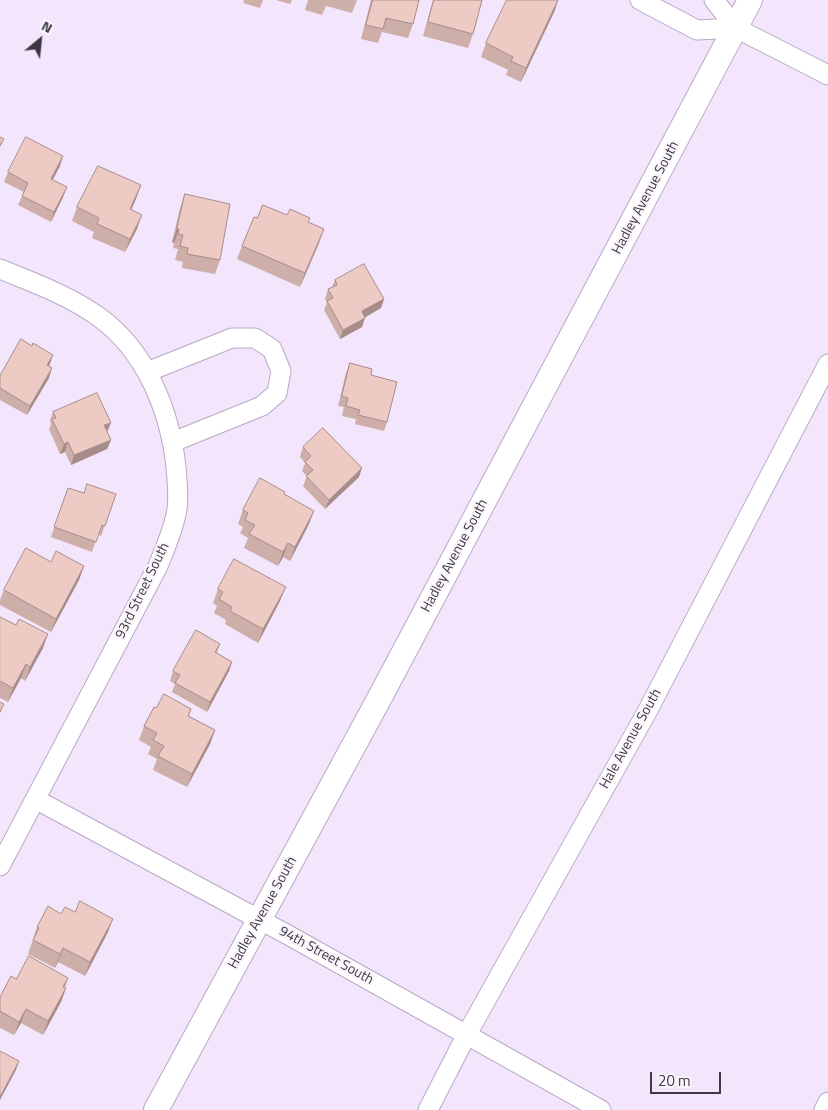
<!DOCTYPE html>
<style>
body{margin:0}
#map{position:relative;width:828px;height:1110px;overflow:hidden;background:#f2e5fc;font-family:"Titillium Web",sans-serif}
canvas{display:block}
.north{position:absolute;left:15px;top:15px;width:50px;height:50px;-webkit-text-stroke:4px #faf6fc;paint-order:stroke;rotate:28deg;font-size:14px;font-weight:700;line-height:20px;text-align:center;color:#3e3843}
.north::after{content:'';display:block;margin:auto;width:18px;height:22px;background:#3e3843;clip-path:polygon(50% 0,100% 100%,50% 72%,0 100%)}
.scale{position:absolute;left:650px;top:1072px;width:71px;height:22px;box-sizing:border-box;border:2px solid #3e3843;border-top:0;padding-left:6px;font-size:15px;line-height:18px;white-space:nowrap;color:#3e3843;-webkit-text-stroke:4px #faf6fc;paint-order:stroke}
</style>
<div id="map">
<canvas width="828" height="1110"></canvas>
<div class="north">N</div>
<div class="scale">20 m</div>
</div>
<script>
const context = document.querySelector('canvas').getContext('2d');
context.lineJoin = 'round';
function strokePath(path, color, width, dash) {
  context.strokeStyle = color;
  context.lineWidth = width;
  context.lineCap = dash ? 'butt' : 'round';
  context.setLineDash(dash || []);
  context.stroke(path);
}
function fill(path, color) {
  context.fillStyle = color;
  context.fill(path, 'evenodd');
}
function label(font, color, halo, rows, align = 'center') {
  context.font = font + ' "Titillium Web",sans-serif';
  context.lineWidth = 4.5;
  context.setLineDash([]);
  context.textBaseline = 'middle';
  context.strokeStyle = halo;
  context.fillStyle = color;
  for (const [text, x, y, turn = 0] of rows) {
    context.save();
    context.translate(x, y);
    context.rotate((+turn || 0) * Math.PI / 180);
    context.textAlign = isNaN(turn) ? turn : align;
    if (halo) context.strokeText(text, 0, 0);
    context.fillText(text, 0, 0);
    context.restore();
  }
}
const minor = new Path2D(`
 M640 0 697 30 736 28 714 0
 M736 28 828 75
 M0 269C34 283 68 295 99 317 146 351 170 411 176 467 177 481 179 495 177 509 174 529 165 548 158 566L0 866
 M147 372 232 338H255L272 349 281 371 277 393 262 406 173 442
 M35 799 290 936 601 1110
 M428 1110 467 1034 648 710 828 364
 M824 1110 828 1102`);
const tertiary = new Path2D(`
 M156 1110 379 699 750 0`);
strokePath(minor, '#b8a9c4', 21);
strokePath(tertiary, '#b8a9c4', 26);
strokePath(minor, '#fff', 19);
strokePath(tertiary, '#fff', 24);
fill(new Path2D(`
 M244 0H263L260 8 243 3Z
 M276 0H292L290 4Z
 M308 0H357L352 13 326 6 322 15 305 10Z
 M371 0H419L413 24 408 38 382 32 378 43 361 39Z
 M433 0H482L473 34 468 48 423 36Z
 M555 10 521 82 506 75 508 70 481 57 486 43Z
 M60 166 52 180 67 187 63 197 51 222 18 205 24 192 4 182 8 172Z
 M185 194 220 260 215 274 182 268 183 262 175 260 178 249 173 248 174 243 172 242 180 208Z
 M136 199 131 210 137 229 125 252 92 238 94 232 72 221 77 207Z
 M287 215 308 223 319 243 300 287 237 259 242 246 257 218Z
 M335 280 384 299 381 308 365 317 362 327 340 339 324 310 327 303 325 299 328 289 332 287Z
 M350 363 371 375 387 422 384 431 355 424 356 419 342 416 344 407 338 406 346 373Z
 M50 364 49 366V378L27 415 0 400V376Z
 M53 412 107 432 111 440 107 449 71 465 65 452 60 454 49 429 51 424 50 421Z
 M303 447 359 477 325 509 303 486 307 476 302 471 305 463 300 457Z
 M68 488 84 493 116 494 101 536 98 534 92 552 51 537Z
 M284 494 309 524 290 561 283 557 278 566 244 548 248 538 240 533 243 527 238 524 243 510Z
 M51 562 84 566 79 580 51 632 0 605V600L4 590Z
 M218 589 280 601 258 643 225 624 226 620 214 613 217 606 213 603Z
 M0 617 43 648 25 681 21 678 8 702 0 698Z
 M220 644 217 653 232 662 229 671 207 712 172 692 175 684 170 681 173 671Z
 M156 708 191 709 189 716 215 730 210 744 187 787 153 770 157 759 148 754 151 747 139 740 144 726Z
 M61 914 108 932 85 976 58 962 55 968 28 954 37 927Z
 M68 978 65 988H66L61 1002 43 1035 21 1023 14 1035 0 1028V997L16 979Z`), '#cdaea9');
fill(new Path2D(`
 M558 0 555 10 521 82 526 68Z
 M63 156 60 166 48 189 51 179Z
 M141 185 136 199 125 223 130 209Z
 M67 187 63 197 51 222 54 212Z
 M142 215 137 229 125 252 130 239Z
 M177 229H179L174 243 172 242Z
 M324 229 319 243 300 287 305 273Z
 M384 299 381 308 359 321 362 311Z
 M365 318 362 327 340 339 343 330Z
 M53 355 50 364 44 375 47 365Z
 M52 368 49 378 27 415 30 406Z
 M111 423 107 432 104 425Z
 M111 440 107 449 71 465 74 455Z
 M68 442 65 452 60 454 64 444Z
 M362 468 359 477 325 509 329 500Z
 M314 511 309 524 290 561 295 547Z
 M288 543 283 557 278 566 283 552Z
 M84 566 79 580 51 632 56 619Z
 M286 587 280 601 258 643 263 629Z
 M48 634 43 648 25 681 30 667Z
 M232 662 229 671 207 712 210 702Z
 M26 664 21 678 8 702 13 688Z
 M215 730 210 744 187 787 192 774Z
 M113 919 108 932 85 976 90 962Z
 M63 948 58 962 55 968 60 954Z
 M66 988 61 1002 43 1035 48 1021Z
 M26 1009 21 1023 14 1035 19 1022Z
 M19 1061 16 1070 0 1100V1097Z`), '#a78d8a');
const building = new Path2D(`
 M373 0H419L413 24 386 18 383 29 366 25Z
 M434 0H482L473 34 428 22Z
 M507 0H558L526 68 511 61 513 57 486 43Z
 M0 137 4 139 0 146Z
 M26 137 63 156 51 179 67 187 54 212 22 196 28 183 8 172Z
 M98 166 141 185 130 209 142 215 130 239 97 224 99 218 77 207Z
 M185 194 230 204 220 260 187 254 188 248 180 246 183 235 178 234 179 229H177Z
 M263 205 287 215 290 209 310 218 308 222 324 229 305 273 242 246 254 217 257 218Z
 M364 264 384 299 362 311 365 318 343 330 327 301 333 298 328 289 337 285 335 280Z
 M21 339 32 346 33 343 53 355 47 365 52 368 30 406 0 388V376Z
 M350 363 372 369 371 375 397 382 387 422 358 415 360 410 346 406 348 398 342 396Z
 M97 393 111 423 104 425 111 440 74 455 68 442 64 444 52 419 56 418 53 412Z
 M323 428 362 468 329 500 306 476 313 470 305 462 311 456 303 447Z
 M260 478 285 492 284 494 314 511 295 547 288 543 283 552 249 534 255 525 245 520 248 513 243 510Z
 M87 484 116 494 105 526 102 525 96 542 54 527 68 488 84 493Z
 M26 548 51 562 56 551 84 566 56 619 4 590Z
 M234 559 286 587 263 629 230 611 232 607 219 599 223 592 218 589Z
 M0 617 16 625 19 619 48 634 30 667 26 664 13 688 0 681Z
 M196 630 220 644 215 652 232 662 210 702 175 683 180 675 173 671Z
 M164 694 191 709 188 716 215 730 192 774 158 756 164 746 153 740 157 733 144 726 154 707 156 708Z
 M0 702 4 704 0 712Z
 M80 901 113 919 90 962 63 948 60 954 33 940 39 928 37 927 48 906 61 914 65 907 75 912Z
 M29 956 68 978 63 987 66 988 48 1021 26 1009 19 1022 0 1011V997L11 976 16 979Z
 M0 1051 19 1061 0 1097Z`);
fill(building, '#eecac5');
strokePath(building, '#a78d8a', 1);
label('14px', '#3e3843', '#faf6fc', [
 ["Hadley Avenue South",646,198,-62],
 ["Hadley Avenue South",455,556,-62],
 ["93rd Street South",143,591,-64],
 ["Hale Avenue South",631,739,-61],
 ["Hadley Avenue South",263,913,-61],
 ["94th Street South",326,956,29]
]);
</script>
